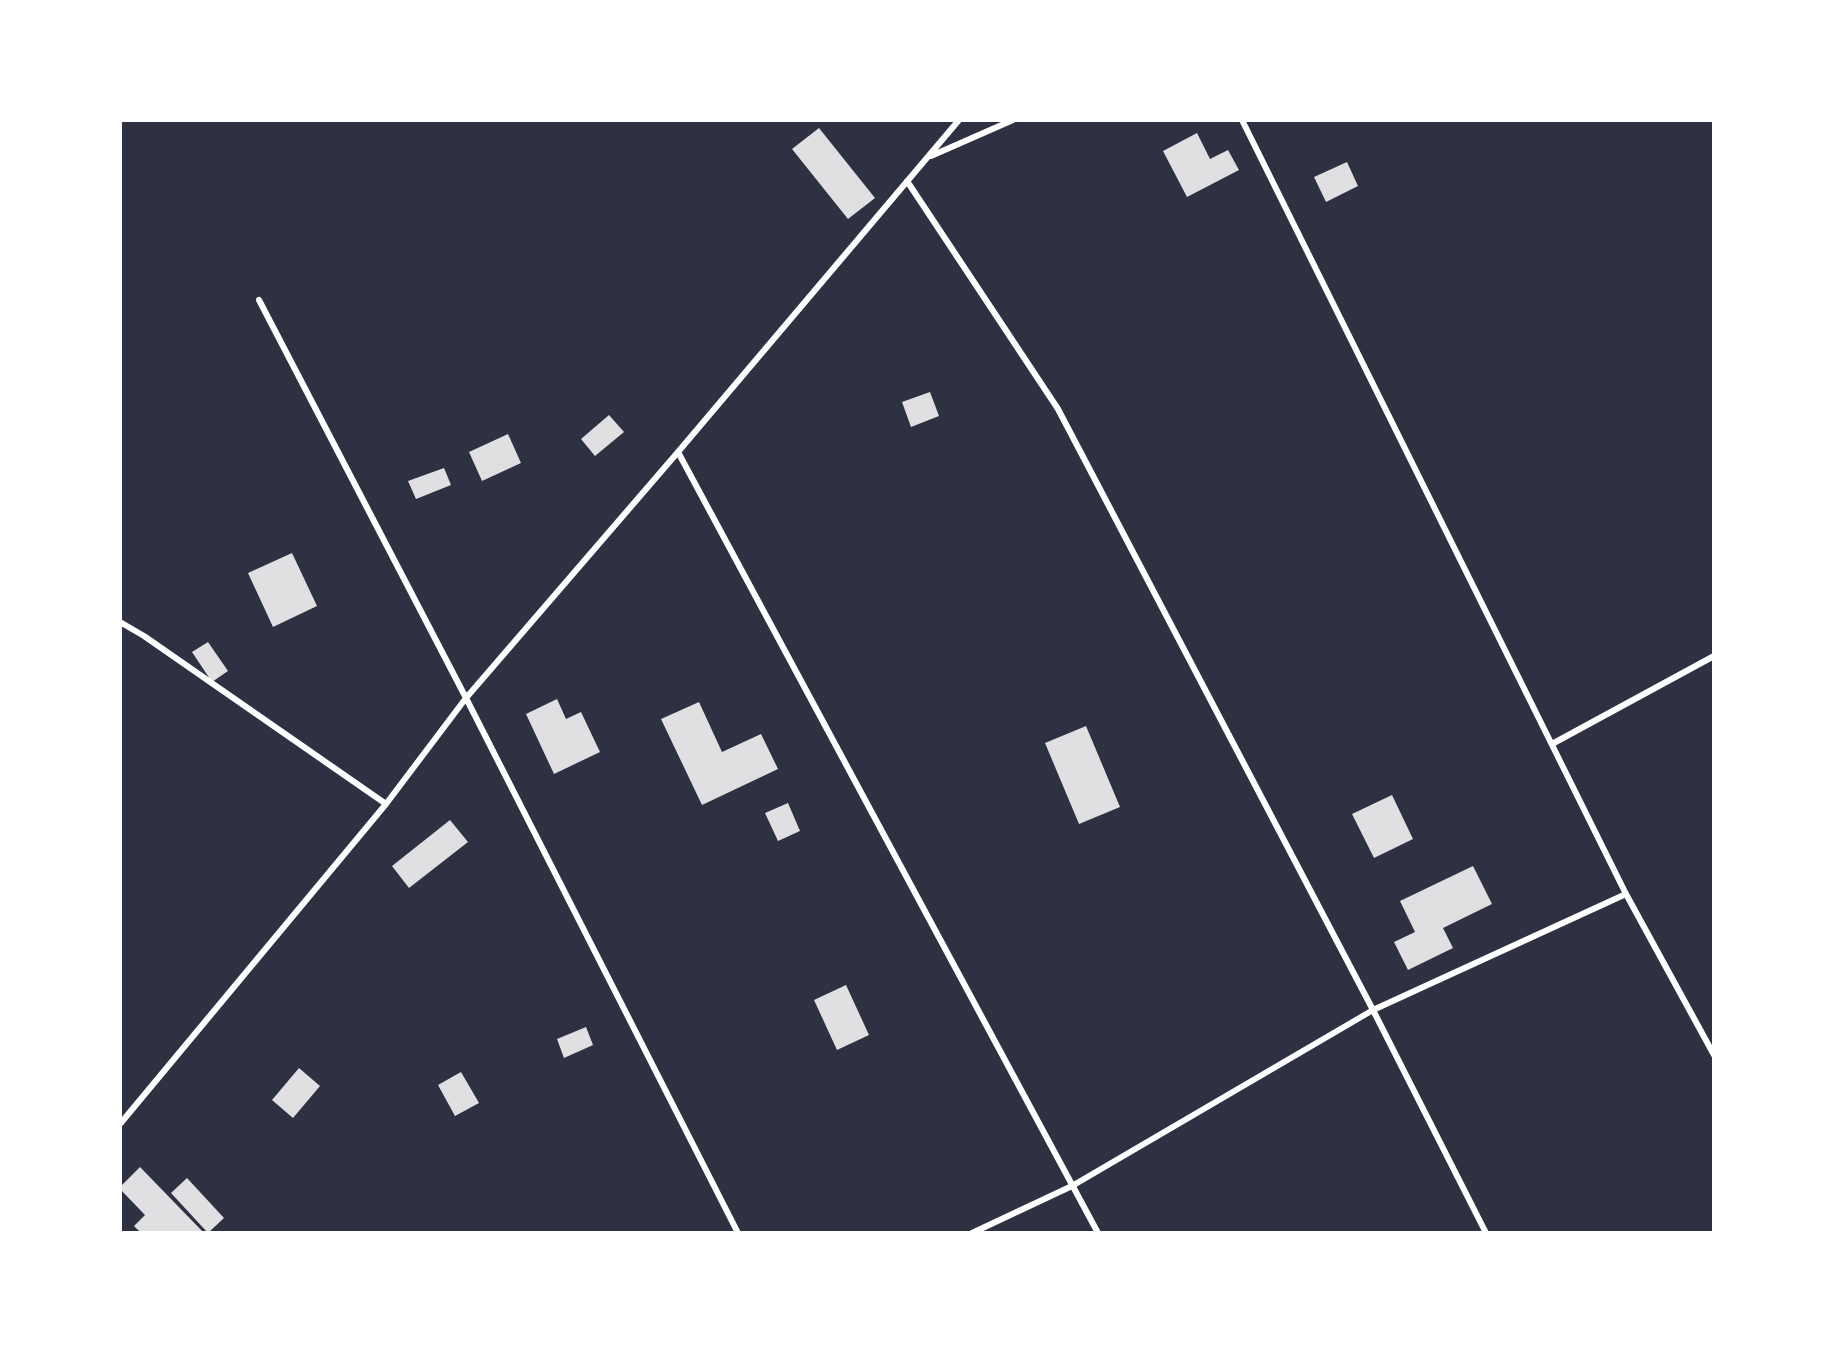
<!DOCTYPE html>
<style>
body{margin:0}
#map{position:relative;width:1834px;height:1353px;overflow:hidden;background:#2d3142;font-family:"Roboto Condensed",sans-serif}
canvas{display:block}
.frame{position:absolute;inset:0;border:122px solid #fff;pointer-events:none}
</style>
<div id="map">
<canvas width="1834" height="1353"></canvas>
<div class="frame"></div>
</div>
<script>
const context = document.querySelector('canvas').getContext('2d');
context.lineJoin = 'round';
function fill(path, color) {
  context.fillStyle = color;
  context.fill(path, 'evenodd');
}
function strokePath(path, color, width, dash) {
  context.strokeStyle = color;
  context.lineWidth = width;
  context.lineCap = dash ? 'butt' : 'round';
  context.setLineDash(dash || []);
  context.stroke(path);
}
fill(new Path2D(`
 M819 128 875 198 848 219 792 149Z
 M1197 133 1210 159 1228 150 1239 170 1187 197 1163 151Z
 M1347 162 1358 186 1326 202 1314 177Z
 M930 392 939 416 911 427 902 402Z
 M609 415 624 432 595 456 581 439Z
 M508 434 521 463 482 481 469 452Z
 M444 468 451 485 416 499 408 481Z
 M292 553 317 606 273 627 248 573Z
 M208 642 228 671 212 682 192 652Z
 M557 699 566 719 581 712 600 752 554 774 526 714Z
 M699 702 722 752 761 734 778 769 702 805 661 719Z
 M1086 726 1120 807 1079 824 1045 743Z
 M1392 795 1413 839 1374 858 1352 814Z
 M788 803 800 831 778 841 765 813Z
 M450 820 468 842 409 888 392 866Z
 M1473 866 1492 904 1443 928 1453 948 1408 970 1394 942 1415 932 1400 901Z
 M846 985 869 1035 837 1050 814 1000Z
 M586 1027 593 1045 564 1058 557 1039Z
 M299 1068 320 1086 293 1118 272 1100Z
 M461 1072 479 1103 455 1116 438 1085Z
 M140 1167 204 1233H141L134 1226 145 1215 120 1189V1187Z
 M187 1178 224 1218 208 1233 171 1193Z`), '#e0e0e3');
strokePath(new Path2D(`
 M1242 120 1626 894 1714 1055
 M931 156 1013 120
 M907 181 1058 409 1373 1010 1486 1233
 M259 300 466 698 738 1233
 M678 452 1098 1233
 M120 622 144 636 386 804
 M1552 744 1714 656
 M120 1124 386 804 466 698 678 452 959 120
 M972 1233 1072 1186 1373 1010 1626 894`), '#fff', 6);
</script>
